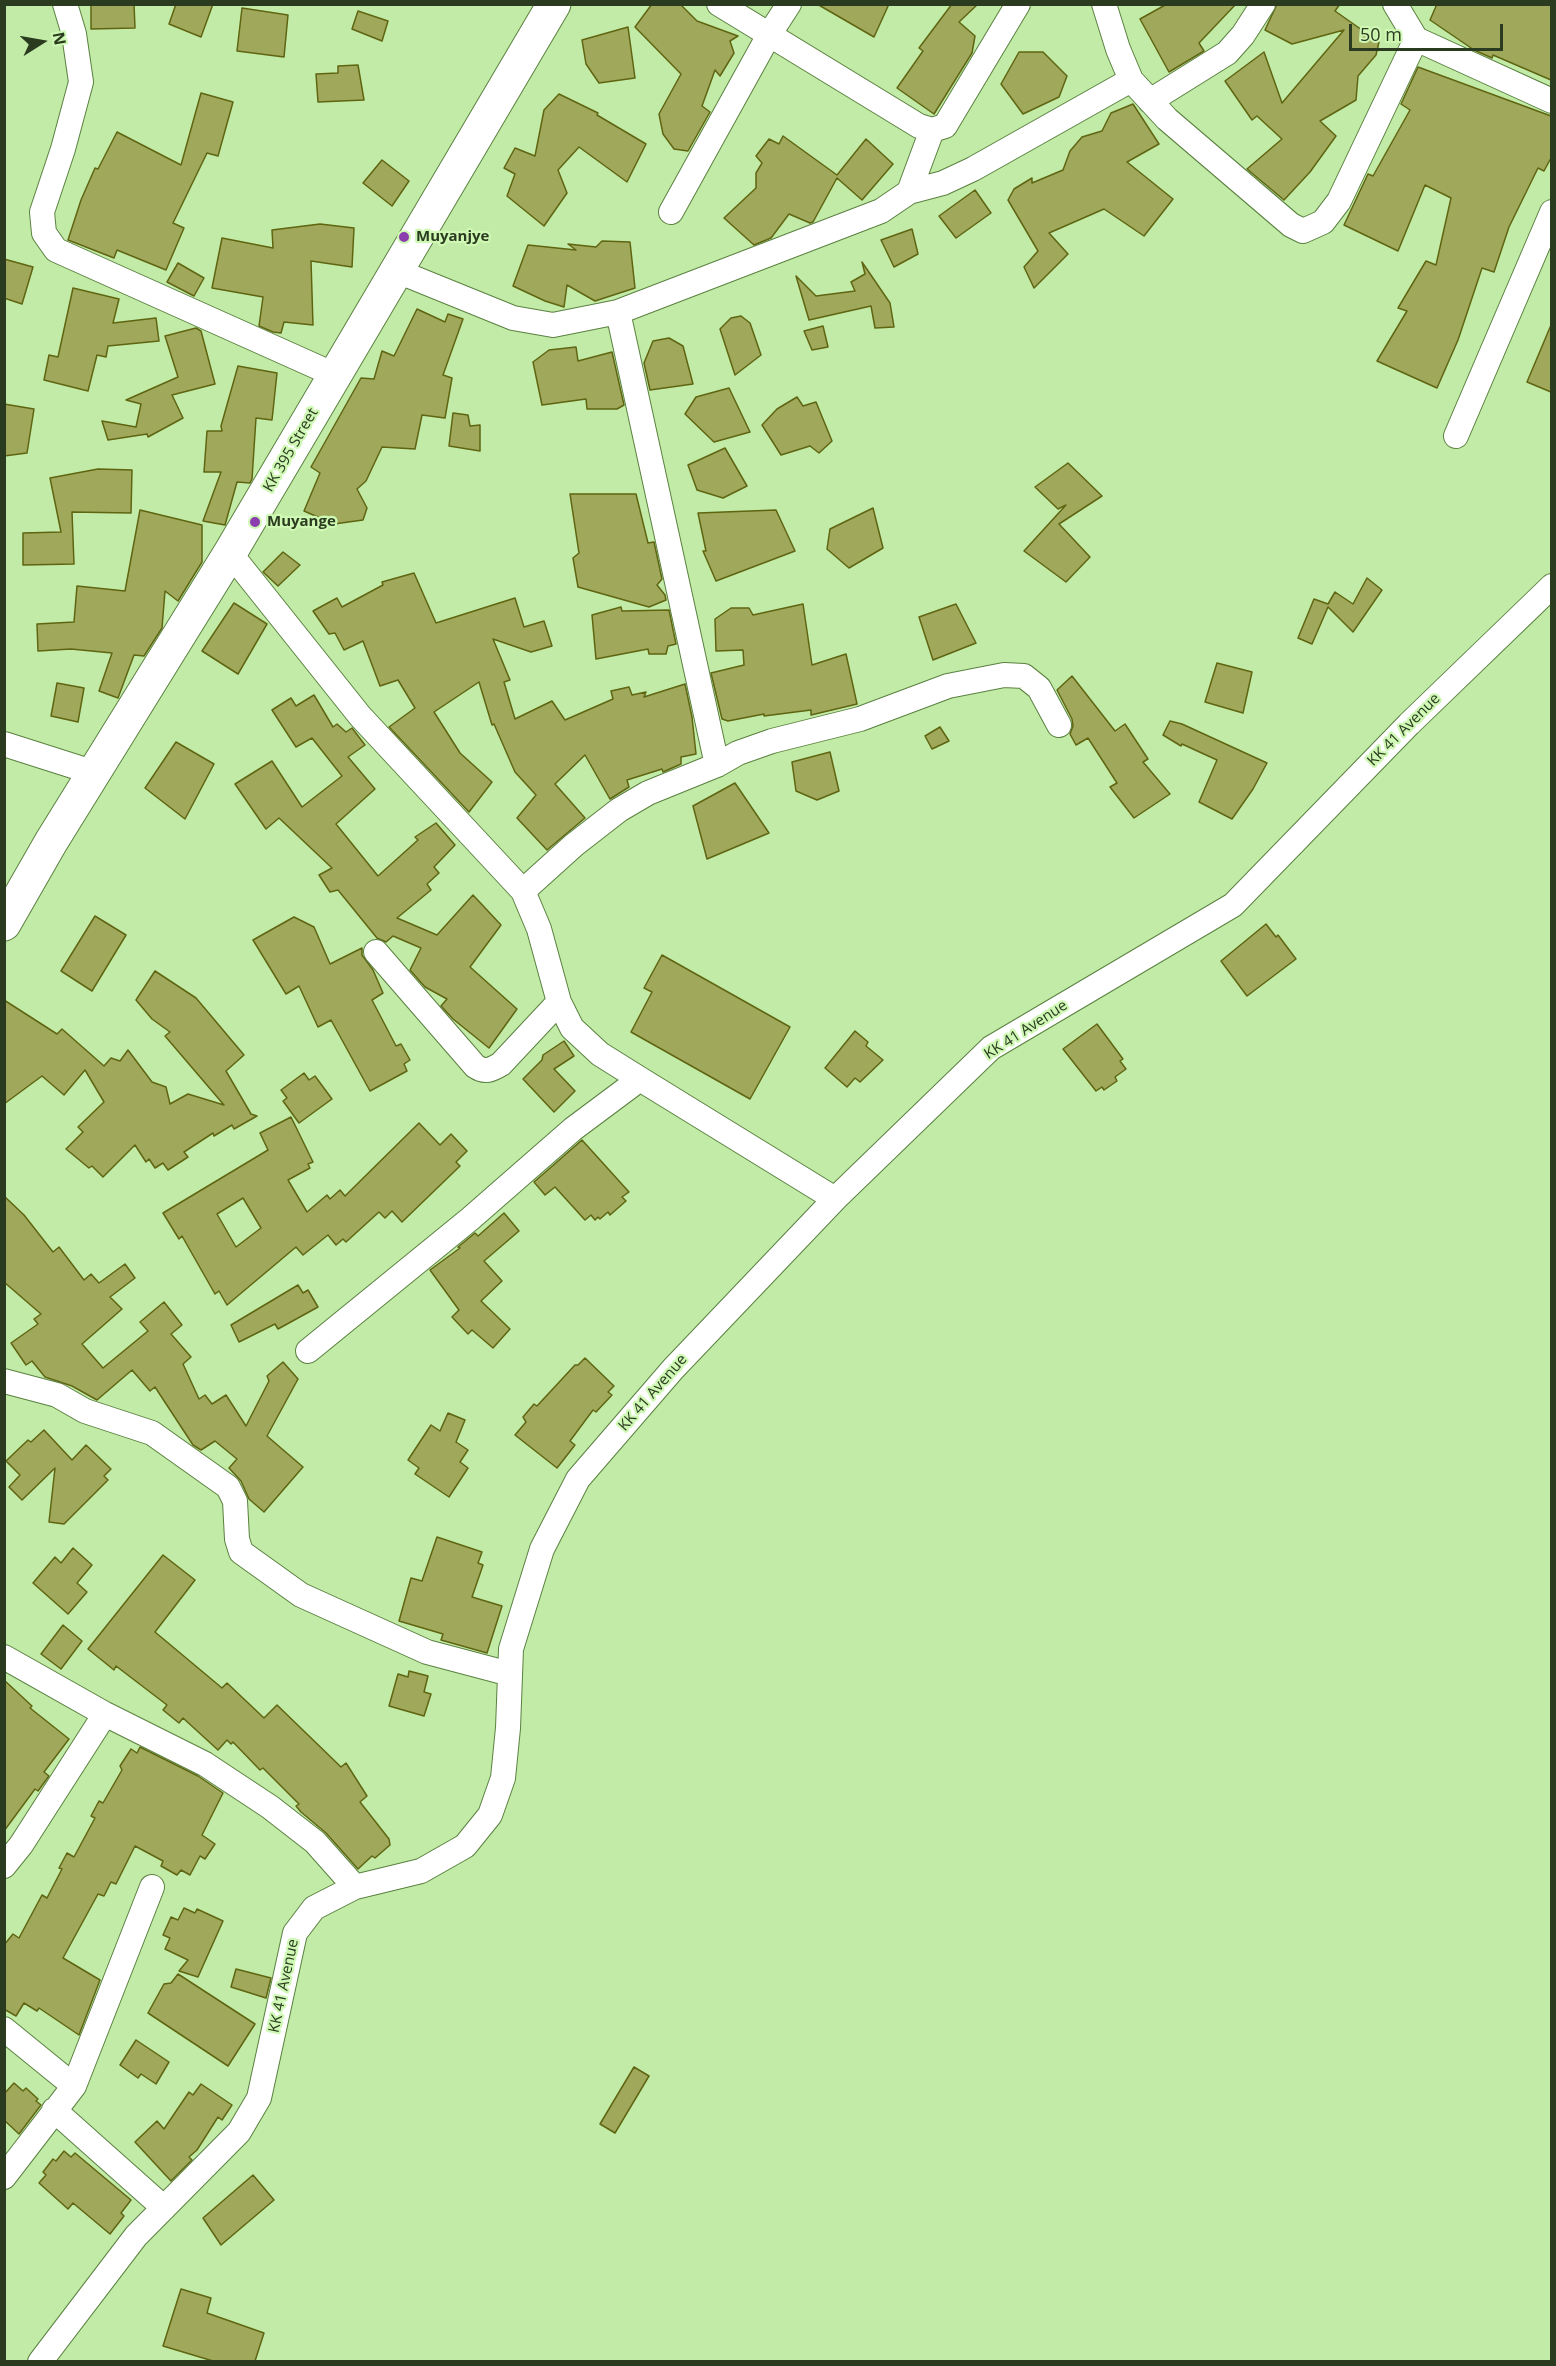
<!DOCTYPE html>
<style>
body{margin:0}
#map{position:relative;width:1556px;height:2366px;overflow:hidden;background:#c1eba6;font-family:"Open Sans",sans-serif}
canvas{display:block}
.frame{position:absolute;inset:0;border:6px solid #2b3b20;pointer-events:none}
.north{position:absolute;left:12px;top:12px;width:60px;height:60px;-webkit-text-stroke:4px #cef8b3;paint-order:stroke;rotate:79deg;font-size:16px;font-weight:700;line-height:24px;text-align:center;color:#2b3b20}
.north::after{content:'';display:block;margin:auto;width:21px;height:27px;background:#2b3b20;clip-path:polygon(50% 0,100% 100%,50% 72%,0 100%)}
.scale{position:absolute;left:1349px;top:24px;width:154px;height:27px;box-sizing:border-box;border:3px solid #2b3b20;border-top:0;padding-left:8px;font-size:18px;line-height:21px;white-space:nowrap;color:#2b3b20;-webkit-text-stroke:4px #cef8b3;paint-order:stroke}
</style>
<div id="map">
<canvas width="1556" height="2366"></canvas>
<div class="frame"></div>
<div class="north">N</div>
<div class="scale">50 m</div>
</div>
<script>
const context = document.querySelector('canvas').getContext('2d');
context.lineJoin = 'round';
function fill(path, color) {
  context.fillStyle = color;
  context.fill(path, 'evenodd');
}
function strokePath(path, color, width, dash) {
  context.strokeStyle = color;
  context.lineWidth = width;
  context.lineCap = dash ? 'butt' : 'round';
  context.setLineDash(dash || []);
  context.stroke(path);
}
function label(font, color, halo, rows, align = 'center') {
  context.font = font + ' "Open Sans",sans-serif';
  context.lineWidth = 4.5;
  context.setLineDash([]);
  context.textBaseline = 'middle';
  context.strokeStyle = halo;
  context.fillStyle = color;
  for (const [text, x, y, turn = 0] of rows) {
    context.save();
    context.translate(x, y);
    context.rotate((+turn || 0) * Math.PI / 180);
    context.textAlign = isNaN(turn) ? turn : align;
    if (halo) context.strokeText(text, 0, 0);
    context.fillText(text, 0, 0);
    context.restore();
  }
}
const building = new Path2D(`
 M91 4H134L135 28 91 29Z
 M176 4H213L201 37 169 24Z
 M652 4H680L697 21 738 36 730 41 734 53 720 76 715 70 702 106 710 112 688 151 674 149 663 134 659 114 681 74 635 27Z
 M817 4H889L874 37Z
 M952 4H978L959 22 975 36 972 53 934 114 897 88 923 51 919 48Z
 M1167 4H1236L1199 43 1204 51 1169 72 1140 19Z
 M1277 4H1340L1335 11 1379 42 1376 55 1358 76 1356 100 1320 121 1336 136 1310 172 1284 200 1247 169 1282 139 1257 116 1252 120 1225 81 1264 52 1282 103 1344 30 1292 44 1265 30Z
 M1437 4H1551V80L1493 55 1492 58 1474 50 1430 20Z
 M242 8 288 15 284 57 237 51Z
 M358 11 388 21 382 41 352 29Z
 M628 27 635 78 599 83 586 64 582 40Z
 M1019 52H1043L1067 76 1059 97 1023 114 1001 84Z
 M358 65 364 100 318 102 316 74 338 73V66Z
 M1418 67 1551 116V158L1544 171 1538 168 1509 227 1494 272 1482 268 1458 340 1437 388 1377 361 1407 311 1398 308 1426 261 1436 265 1451 198 1425 185 1398 251 1344 225 1368 174 1373 176 1410 110 1401 104Z
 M201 93 233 102 218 156 207 153 173 223 184 228 166 270 117 250 114 258 68 240 81 200 95 168 98 169 117 132 181 165Z
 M559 94 598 113 597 115 646 144 627 182 579 147 558 170 567 193 544 226 507 196 515 174 504 168 515 148 535 156 544 110Z
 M1133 104 1159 144 1127 162 1173 199 1144 236 1104 209 1049 233 1068 254 1034 288 1024 267 1038 251 1008 200 1014 189 1032 178V183L1063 170 1070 151 1082 137 1102 131 1111 113Z
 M783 136 837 175 866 139 893 164 862 200 837 178 813 222 810 223 789 214 771 238 754 245 724 218 756 188V173L762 163 756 156 769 139 779 144Z
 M382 160 409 181 392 206 363 183Z
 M975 190 991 213 956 238 939 216Z
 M320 224 354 228 352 267 311 261 313 325 284 322 281 333 273 332 259 326 263 297 212 288 222 238 273 248 272 230Z
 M912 229 918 254 894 267 881 240Z
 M602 241 630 242 635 288 595 301 567 285 564 307 545 301 513 286 528 245 576 250 568 244 596 247Z
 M4 259 33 267 22 304 4 298Z
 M862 262 890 303 894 327 875 328 871 306 809 320 796 276 816 296 855 291 851 282 865 274Z
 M178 263 204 278 194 296 167 282Z
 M73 288 119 299 113 323 156 318 159 341 108 346 106 357 97 355 88 391 44 380 49 355 58 357Z
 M417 309 445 322 448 314 463 319 443 375 452 378 445 418 422 415 415 449 382 447 366 481 357 489 367 508 363 520 334 524 304 511 320 473 311 467 361 378 374 379 382 351 394 356Z
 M741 316 750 323 761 355 735 375 720 329 731 318Z
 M1551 325V392L1527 382Z
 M823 326 828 347 812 350 804 331Z
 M196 328 201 331 215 384 172 395 183 418 148 437 147 434 108 440 102 421 136 427 141 404 126 400 178 377 165 336Z
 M669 338 683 346 693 384 650 390 644 363 653 341Z
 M576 347 578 361 612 352 624 405 617 409H587L586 399 542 405 533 362 549 350Z
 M238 366 277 373 272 420 256 418 252 479 250 483 237 482 225 525 203 521 221 472H204L207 431H222L221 426Z
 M729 388 750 432 714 442 685 414 696 397Z
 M797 397 803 406 816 402 832 441 819 453 810 446 781 455 762 425 777 409Z
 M4 404 34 409 27 453 4 456Z
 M453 413 468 415 470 426 480 425V451L449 446Z
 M725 448 747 486 723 498 697 490 688 465Z
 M1068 463 1102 496 1059 524 1090 557 1066 582 1024 551 1066 505 1058 509 1035 487Z
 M98 469 132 470 131 513 72 512 74 564 23 565V533L61 532 50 478Z
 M570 494H636L648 543 654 542 662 579 657 585 665 595 666 600 649 607 578 587 573 558 579 553Z
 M873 508 883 548 849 568 827 549 830 529Z
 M140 510 202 525V562L178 601 165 591 162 628 144 656 134 655 118 698 99 691 112 653 71 649 38 651 37 624 74 622 77 586 125 591Z
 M776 510 795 551 716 581 703 551H706L698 513Z
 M283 552 300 565 278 586 263 572Z
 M414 573 436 623 515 598 524 627 544 621 552 646 531 652 493 639 510 680 504 682 515 719 552 701 565 720 613 699 611 691 629 687 632 695 646 692 644 697 685 684 692 717 696 754 681 757V764L663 772 662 769 627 780 629 787 610 799 585 755 555 784 585 818 547 850 517 818 536 795 515 772 494 724 492 725 479 682 434 712 460 753 492 782 469 812 389 727 415 708 398 680 380 686 363 641 344 650 335 633 329 634 313 611 337 598 342 607 383 585 382 582Z
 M1367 578 1382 590 1353 632 1328 607 1312 644 1298 638 1314 599 1328 604 1335 592 1353 604Z
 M234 603 267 624 238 674 202 651Z
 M803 604 812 665 846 654 857 704 811 715V710L764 716V714L728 721 722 719 711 673 744 665 743 650 716 651 715 619 731 608H749L753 615Z
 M956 604 976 643 933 660 919 617Z
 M621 607 622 611 669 610 676 644 668 646 666 654H649L648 649 596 659 592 615Z
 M1217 663 1252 672 1243 713 1205 702Z
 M1072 676 1115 731 1125 724 1148 759 1143 762 1170 794 1134 818 1110 787 1117 783 1088 738 1076 745 1070 734 1073 726 1072 719 1057 690Z
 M57 683 84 688 78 722 51 716Z
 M314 695 333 727 337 724 346 732 352 728 365 745 348 757 375 789 336 824 378 876 418 840 415 837 436 823 455 845 434 867 439 873 427 884 431 890 397 918 437 935 473 895 501 925 470 967 517 1009 489 1048 453 1019 441 1006 447 999 425 987 410 970 421 948 393 936 386 942 377 938 338 890 330 892 319 875 332 868 279 818 266 829 235 784 272 761 302 807 342 776 312 738 296 747 272 710 291 698 296 706Z
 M1170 721 1182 724 1267 763 1253 789 1232 819 1199 802 1217 760 1182 744 1181 746 1163 735Z
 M940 727 949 741 932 749 925 736Z
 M176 742 214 764 185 819 145 788Z
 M830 752 839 791 817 800 796 791 792 762Z
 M735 783 769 833 707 859 693 806Z
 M95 916 126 935 92 991 61 971Z
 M294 917 314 927 330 964 362 948V955L373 970 383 993 372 1000 396 1046 401 1044 410 1060 404 1064 407 1071 370 1091 331 1020 318 1027 299 986 286 994 253 940Z
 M1266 924 1276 937 1278 935 1296 959 1247 996 1221 961Z
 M662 955 790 1027 750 1099 631 1032 652 992 644 988Z
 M155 971 196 998 244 1055 226 1071 251 1114 257 1116 234 1129 232 1125 214 1136 213 1133 184 1152 188 1157 168 1170 163 1163 155 1168 149 1159 146 1162 135 1145 103 1177 92 1166 89 1168 66 1149 83 1132 78 1127 104 1102 85 1070 64 1095 42 1076 4 1104V1000L57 1034 62 1029 104 1066 111 1058 120 1061 128 1050 152 1082 166 1087 170 1104 188 1094 224 1105 165 1036 170 1032 152 1019 136 1000Z
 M1097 1024 1123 1059 1120 1061 1126 1069 1115 1077 1117 1081 1104 1090 1102 1087 1096 1091 1063 1049Z
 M855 1031 868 1042 866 1046 883 1060 860 1082 855 1078 847 1087 825 1068Z
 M564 1041 574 1056 554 1069 575 1091 554 1112 523 1079 542 1060 543 1055Z
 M304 1073 309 1080 315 1076 332 1099 299 1123 283 1101 287 1098 281 1090Z
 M291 1117 313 1162 308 1164 310 1168 288 1180 307 1212 327 1195 330 1199 340 1190 345 1196 419 1123 440 1145 451 1134 467 1151 456 1162 460 1166 402 1222 392 1211 385 1218 379 1212 346 1242 343 1239 336 1245 328 1235 303 1255 296 1247 227 1305 219 1291 215 1294 182 1236 179 1239 163 1213 268 1150 260 1133ZM243 1198 261 1228 236 1247 217 1214Z
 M582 1140 629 1192 622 1197 626 1201 610 1215 608 1212 600 1219 598 1217 595 1220 591 1215 585 1220 555 1187 545 1195 534 1182Z
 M4 1196 24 1215 53 1252 59 1247 84 1280 91 1274 99 1283 125 1264 135 1278 110 1297 122 1309 82 1344 103 1368 148 1331 140 1322 164 1302 182 1325 171 1334 191 1357 183 1364 199 1399 205 1395 212 1404 226 1395 246 1426 269 1381 267 1376 283 1362 298 1379 267 1436 303 1467 264 1512 249 1499 241 1481 229 1468 237 1459 215 1441 201 1450 193 1445 155 1387 150 1391 132 1370 97 1400 72 1386 45 1377 32 1361 26 1365 11 1343 38 1324 34 1319 41 1314 4 1282Z
 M504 1213 519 1231 484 1261 502 1281 481 1301 510 1329 493 1348 472 1330 468 1334 452 1317 459 1310 430 1270 460 1248 458 1247 475 1233 478 1236Z
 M298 1285 303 1293 308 1290 318 1307 278 1329 275 1324 239 1342 231 1325Z
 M585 1358 614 1386 608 1392 612 1395 596 1412 593 1410 570 1441 575 1445 557 1468 515 1435 526 1422 523 1417 534 1404 537 1406 575 1365H578Z
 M448 1413 465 1420 456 1442 468 1450 460 1462 468 1468 449 1497 415 1474 419 1468 408 1460 431 1425 440 1431Z
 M44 1430 72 1460 86 1445 111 1469 104 1476 108 1480 64 1524 49 1522 55 1468 22 1500 9 1487 20 1475 6 1461 28 1440 31 1442Z
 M437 1537 482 1552 478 1563 483 1565 472 1597 502 1606 487 1653 441 1640 443 1634 399 1621 411 1578 422 1581Z
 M73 1548 92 1565 77 1583 87 1592 68 1614 33 1583 55 1557 61 1563Z
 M163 1555 195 1580 155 1632 222 1688 227 1683 264 1718 277 1705 341 1767 346 1763 367 1796 360 1802 389 1839 390 1845 375 1858 372 1856 358 1869 326 1833 301 1812 296 1806 299 1804 263 1768 260 1770 233 1742 231 1744 227 1740 218 1750 183 1718 179 1723 163 1710 167 1705 116 1666 114 1670 88 1649Z
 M63 1625 82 1641 61 1669 41 1654Z
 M409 1671 428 1676 424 1692 431 1694 424 1716 389 1706 398 1674 408 1677Z
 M4 1680 32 1706 30 1708 69 1739 44 1772 49 1776 46 1780 38 1791 35 1789 4 1831Z
 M140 1747 198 1776 223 1793 202 1835 215 1844 205 1859 200 1856 190 1875 181 1870 177 1875 161 1866 163 1861 135 1846 116 1884 111 1882 104 1896 98 1894 63 1958 100 1980 79 2035 39 2008 37 2011 24 2003 16 2016 4 2009V1945L13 1934 19 1938 42 1895 47 1898 62 1869 59 1868 67 1853 74 1857 95 1818 91 1816 99 1801 103 1803 122 1770 120 1766 131 1749 137 1753Z
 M184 1908 195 1913 197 1909 223 1921 198 1977 179 1971 188 1960 165 1949 170 1938 163 1935 171 1917 178 1920Z
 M236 1969 271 1978 266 1998 231 1987Z
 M178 1974 255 2024 228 2066 148 2013 164 1984 171 1983Z
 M136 2040 169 2062 156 2084 141 2074 138 2078 120 2065Z
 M634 2067 649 2076 615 2133 600 2124Z
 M14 2083 23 2091 26 2088 38 2099 36 2101 41 2105 19 2134 4 2120V2094Z
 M201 2084 232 2105 222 2120 218 2117 197 2150 189 2157 192 2160 171 2181 135 2142 157 2121 164 2129 189 2092 193 2095Z
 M64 2151 71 2157 75 2153 131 2200 121 2213 124 2216 110 2234 73 2203 68 2209 39 2183 46 2175 43 2172 53 2159 56 2161Z
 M253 2175 274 2200 221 2245 203 2218Z
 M181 2289 211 2298 207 2313 264 2333 255 2361H213L163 2346Z`);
fill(building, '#a0a85c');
strokePath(building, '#5f6511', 1.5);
const street = new Path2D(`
 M65 4 74 34 81 82 63 149 42 212 44 233 56 250 335 375
 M719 4 919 126 932 130 945 126 1018 4
 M1104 4 1118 49 1131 80 1167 119 1291 225 1303 231 1323 222 1339 201 1416 39
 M1395 4 1416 39 1552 101
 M1150 101 1227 53 1243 35 1263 4
 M909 192 943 183 973 169 1131 80
 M671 212 769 35 789 4
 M397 271 513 318 553 325 618 312 881 211 909 192 932 130
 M618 312 717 765
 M1456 436 1552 212
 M230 553 360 716 523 891 539 929 559 1002 572 1028 600 1054 640 1079 835 1199
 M4 744 95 773
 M523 891 574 845 619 810 648 793 717 765 738 753 772 741 860 719 948 686 1004 675 1024 676 1039 688 1059 725
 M376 952 475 1066C485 1073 491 1070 501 1064L559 1002
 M308 1351 470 1219 573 1129 640 1079
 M4 1381 57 1395 85 1411 152 1433 228 1487 235 1501 237 1539 241 1552 301 1595 427 1652 510 1674
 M4 1657 105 1714 205 1764 270 1807 315 1842 355 1887
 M4 1866 21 1845 105 1714
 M4 2029 74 2086
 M54 2110 164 2208
 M4 2177 74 2086 152 1887
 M40 2362 136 2236 239 2132 259 2098 295 1933 314 1908 355 1887 421 1871 465 1846 490 1815 503 1778 508 1728 511 1649 542 1549 578 1479 673 1369 835 1199 991 1048 1233 905 1409 724 1552 586`);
const secondary = new Path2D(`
 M4 924 51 842 230 553 554 4`);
strokePath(street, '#5b8141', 26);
strokePath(secondary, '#5b8141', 35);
strokePath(street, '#fff', 24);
strokePath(secondary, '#fff', 33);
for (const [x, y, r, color] of [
 [404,237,6,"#8c3eae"],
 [255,522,6,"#8c3eae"]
]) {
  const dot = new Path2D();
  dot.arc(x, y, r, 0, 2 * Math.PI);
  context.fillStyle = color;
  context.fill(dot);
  strokePath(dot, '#cef8b3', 2);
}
label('bold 15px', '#2b3b20', '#cef8b3', [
 ["Muyanjye",416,237],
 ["Muyange",267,522]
], 'left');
label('15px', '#2b3b20', '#cef8b3', [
 ["KK 395 Street",291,450,-60],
 ["KK 41 Avenue",1404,730,-45],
 ["KK 41 Avenue",1026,1030,-33],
 ["KK 41 Avenue",653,1393,-49],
 ["KK 41 Avenue",284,1986,-78]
]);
</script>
